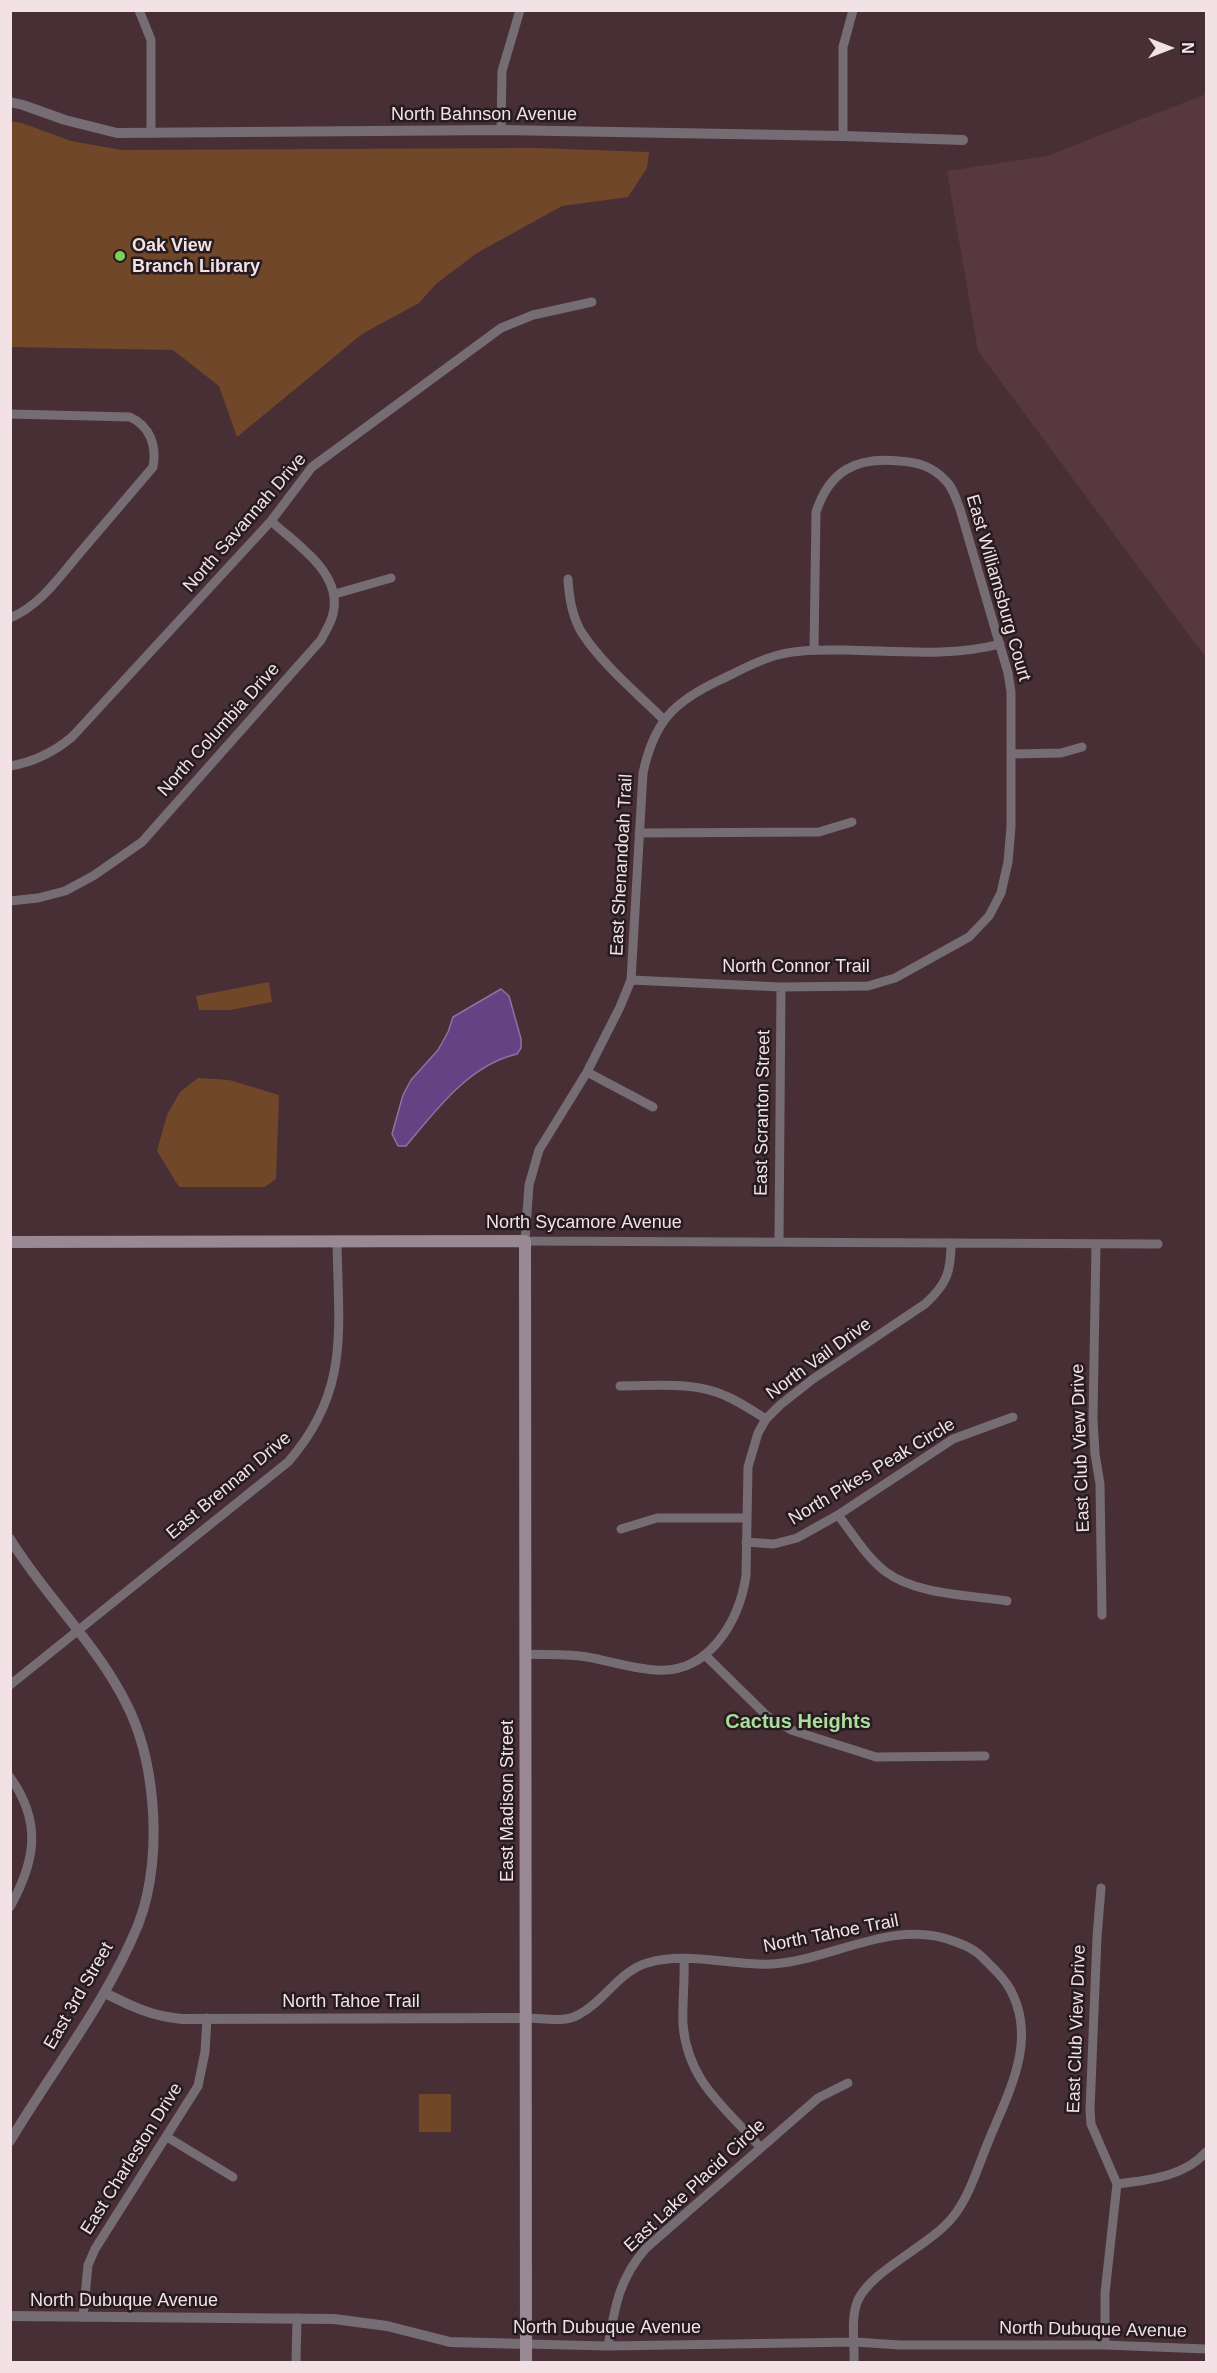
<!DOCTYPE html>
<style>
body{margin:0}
#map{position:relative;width:1217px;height:2373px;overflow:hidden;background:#482f36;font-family:Arial,sans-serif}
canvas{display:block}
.frame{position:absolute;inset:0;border:12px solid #f2e2e5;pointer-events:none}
.north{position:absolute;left:1139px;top:18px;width:60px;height:60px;-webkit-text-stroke:4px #261b1e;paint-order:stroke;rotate:90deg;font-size:16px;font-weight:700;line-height:24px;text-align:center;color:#f2e2e5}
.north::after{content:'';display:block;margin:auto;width:21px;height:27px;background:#f2e2e5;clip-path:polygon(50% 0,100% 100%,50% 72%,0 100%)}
</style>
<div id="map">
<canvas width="1217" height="2373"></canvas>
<div class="frame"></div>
<div class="north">N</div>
</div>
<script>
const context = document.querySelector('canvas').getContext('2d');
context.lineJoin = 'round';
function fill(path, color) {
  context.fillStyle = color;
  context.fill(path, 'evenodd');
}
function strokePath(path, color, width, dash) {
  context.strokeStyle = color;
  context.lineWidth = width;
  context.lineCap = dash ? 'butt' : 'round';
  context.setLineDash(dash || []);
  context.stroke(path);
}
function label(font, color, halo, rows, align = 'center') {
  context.font = font + ' Arial,sans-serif';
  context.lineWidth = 5;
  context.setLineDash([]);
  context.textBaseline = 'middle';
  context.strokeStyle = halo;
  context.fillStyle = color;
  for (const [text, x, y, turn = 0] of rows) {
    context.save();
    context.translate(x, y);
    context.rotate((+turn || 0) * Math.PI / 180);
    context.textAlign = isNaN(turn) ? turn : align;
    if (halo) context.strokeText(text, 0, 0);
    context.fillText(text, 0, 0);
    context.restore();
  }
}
fill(new Path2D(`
 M1206 94V658L978 351 947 171 1047 156Z`), '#573740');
fill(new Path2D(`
 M11 121 22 123 71 141 122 150 536 148 649 152 647 168 628 197 562 206 477 253 436 284 419 303 362 334 237 437 219 386 173 350 11 347Z
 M269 982 272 1002 230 1010H199L196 996Z
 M198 1078 229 1080 279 1095 276 1179 265 1187H179L157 1151 167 1115 180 1092Z
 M419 2094H451V2132H419Z`), '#704728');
const water = new Path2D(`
 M501 989 509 996 521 1039V1048L517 1054C469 1065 436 1110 406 1146H398L392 1134 403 1095 411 1080 438 1050 448 1032 453 1017Z`);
fill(water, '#654283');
strokePath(water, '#8f72a0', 1.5);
strokePath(new Path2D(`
 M139 10 151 40V133
 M501 130 502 71 520 10
 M843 136V47L853 10
 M10 414 130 417C150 426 157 446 153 467 130 494 107 521 84 548 62 573 42 605 10 618
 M568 579C569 598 572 617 582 633 602 664 637 693 663 719
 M335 594 391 578
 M1000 644C951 657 897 651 846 650 823 650 801 649 778 655 758 660 739 671 720 680 673 702 654 722 643 773L631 980 620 1007 587 1072 539 1150 529 1185 525 1241 1158 1244
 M1011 754 1061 753 1082 747
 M10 766C34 762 54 752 72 737L271 521 312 467 501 328 533 315 592 302
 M639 833 819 832 852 822
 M10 901 38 898 65 891 93 876 142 842 321 640C325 632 331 623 333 614 343 573 297 545 271 521
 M631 980 781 987 868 986 895 978 969 937 989 916 1001 893 1008 862 1011 827V692L1008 673 960 509C956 499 953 487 945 480 932 466 917 462 899 461 856 457 830 470 816 512L814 650
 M587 1072 653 1107
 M779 1241 781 987
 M1096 1244 1093 1418 1095 1454 1100 1484 1102 1615
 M620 1386C655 1386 694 1381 726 1396 740 1402 753 1411 766 1419
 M838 1515C853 1534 866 1557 886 1572 917 1595 970 1595 1007 1601
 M621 1529 657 1518H746
 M746 1542 774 1544 797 1538 838 1515 953 1439 1013 1417
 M527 1654C547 1655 568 1654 587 1657 610 1661 633 1669 656 1670 709 1674 739 1621 746 1576L748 1467 758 1433 766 1419 780 1405 813 1379 925 1304C947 1284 951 1272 951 1243
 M705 1655 766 1715 791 1730 876 1757 985 1756
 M10 1685 288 1462C351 1390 338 1329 337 1240
 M10 1777C42 1822 36 1860 10 1907
 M1101 1888 1097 1937 1090 2110 1091 2124 1117 2184 1105 2293V2345
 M684 1960C685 1981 682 2003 683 2025 688 2082 725 2107 760 2147
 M526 2018C542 2018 564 2023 578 2015 604 2002 618 1972 647 1963 686 1951 732 1966 772 1964 833 1960 894 1917 956 1942 966 1946 974 1949 981 1956 991 1966 1003 1976 1010 1989 1038 2040 1009 2091 989 2140 978 2166 970 2196 952 2218 929 2246 872 2270 858 2300 850 2318 855 2343 854 2362
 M167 2137 233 2177
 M1117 2184C1148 2180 1184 2177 1206 2152
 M83 2317 88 2265 95 2249 198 2086 205 2052 207 2018
 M526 2344 608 2346 855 2342 900 2345H1105L1206 2349
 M608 2346C615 2306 619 2279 646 2248L818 2098 848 2083
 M296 2362 297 2318`), '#766c73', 9);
strokePath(new Path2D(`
 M10 102 23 105 65 120 117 133 501 130 843 136 963 140
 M10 1539C45 1596 96 1643 126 1703 141 1732 149 1767 152 1799 156 1840 153 1887 138 1925 106 2003 53 2069 10 2141
 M105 1993C133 2007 151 2016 182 2019L526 2018
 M10 2316 334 2319 387 2326 450 2342 526 2344`), '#766c73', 10);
strokePath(new Path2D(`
 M10 1242 525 1241 526 2362`), '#988994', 12);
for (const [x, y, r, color] of [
 [120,256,6,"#79d158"]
]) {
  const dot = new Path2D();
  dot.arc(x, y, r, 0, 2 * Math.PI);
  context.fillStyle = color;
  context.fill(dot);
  strokePath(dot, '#261b1e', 2);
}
label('18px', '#f2e2e5', '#261b1e', [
 ["North Bahnson Avenue",484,115],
 ["North Savannah Drive",245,523,-49],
 ["East Williamsburg Court",998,588,74],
 ["North Columbia Drive",219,730,-48],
 ["East Shenandoah Trail",622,865,-87],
 ["North Connor Trail",796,967],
 ["East Scranton Street",763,1113,-89],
 ["North Sycamore Avenue",584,1223],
 ["North Vail Drive",819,1359,-36],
 ["East Club View Drive",1081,1448,-92],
 ["North Pikes Peak Circle",872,1472,-31],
 ["East Brennan Drive",229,1486,-40],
 ["East Madison Street",508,1801,-90],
 ["North Tahoe Trail",831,1934,-11],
 ["East 3rd Street",79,1996,-60],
 ["North Tahoe Trail",351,2002],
 ["East Club View Drive",1077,2029,-88],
 ["East Charleston Drive",132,2159,-58],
 ["East Lake Placid Circle",695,2186,-43],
 ["North Dubuque Avenue",124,2301],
 ["North Dubuque Avenue",607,2328],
 ["North Dubuque Avenue",1093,2330,1]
]);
label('bold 18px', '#f2e2e5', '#261b1e', [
 ["Oak View",132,246],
 ["Branch Library",132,267]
], 'left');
label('bold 20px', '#acdd9d', '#261b1e', [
 ["Cactus Heights",798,1722]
]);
</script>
